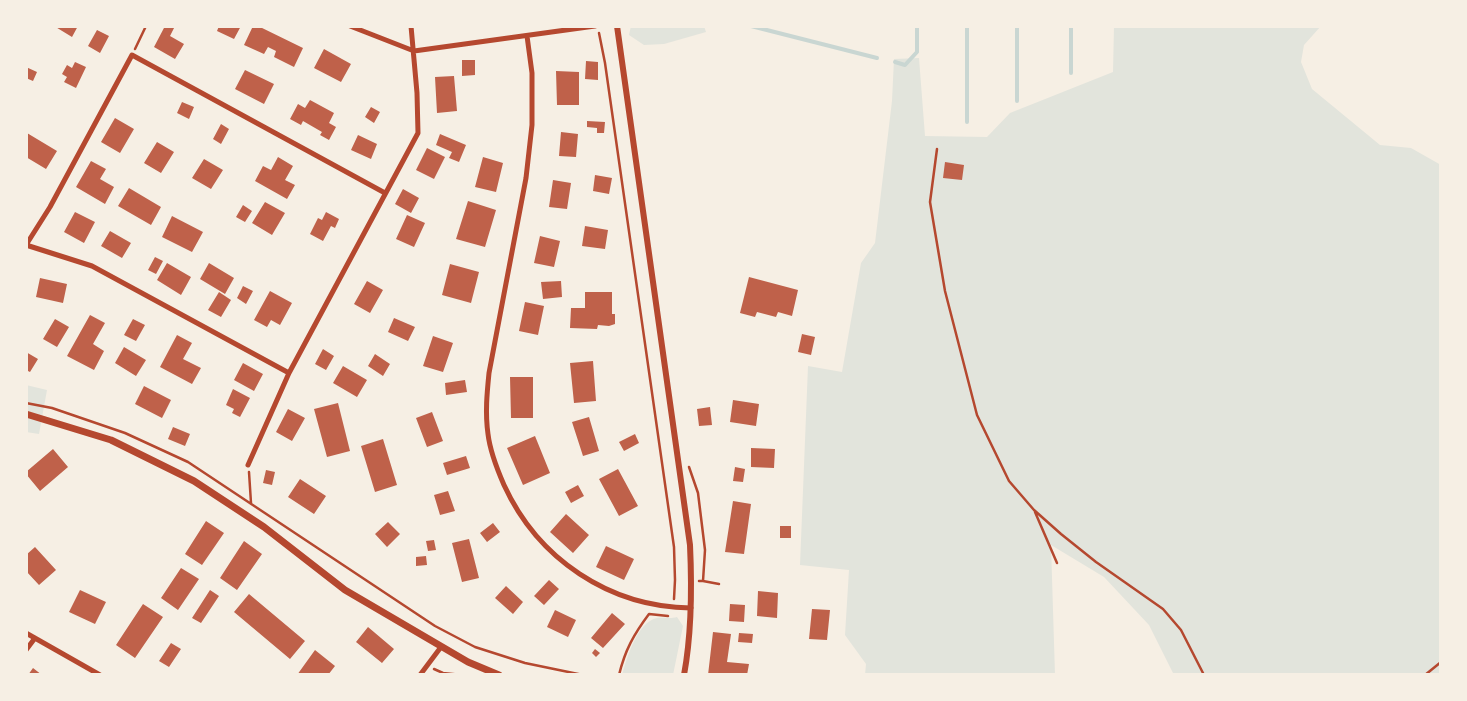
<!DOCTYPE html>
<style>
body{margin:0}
#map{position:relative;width:1467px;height:701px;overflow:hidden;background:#f6efe4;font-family:Ubuntu,sans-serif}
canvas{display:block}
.frame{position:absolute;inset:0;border:28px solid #f6efe4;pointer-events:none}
</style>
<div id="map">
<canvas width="1467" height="701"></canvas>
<div class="frame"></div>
</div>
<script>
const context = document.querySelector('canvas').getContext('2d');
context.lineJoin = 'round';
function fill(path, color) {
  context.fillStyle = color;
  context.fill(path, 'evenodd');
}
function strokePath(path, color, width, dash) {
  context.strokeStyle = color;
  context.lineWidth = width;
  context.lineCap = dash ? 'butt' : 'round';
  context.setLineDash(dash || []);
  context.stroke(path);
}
fill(new Path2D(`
 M631 26H704L706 32 664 44 644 45 629 35Z
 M1114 26H1321L1304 45 1301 62 1312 89 1380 145 1411 148 1441 165V675H1174L1149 625 1104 577 1051 545 1055 675H865L866 664 845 635 849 570 800 565 808 366 842 372 861 263 875 243 892 101 894 59 919 58 925 136 987 137 1010 113 1113 72Z
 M26 385 47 390 39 434 26 432Z
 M677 617 683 626 673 675H622C627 658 637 622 657 618 664 617 670 619 677 617Z`), '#e2e4dc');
strokePath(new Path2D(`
 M751 26 877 58
 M967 26V122
 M895 62 905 65 917 52V26
 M1071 73V26
 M1017 101V26`), '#c9d6d2', 4);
fill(new Path2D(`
 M54 26H78L72 37Z
 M165 26H175L170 36 184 44 175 59 154 47Z
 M219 26H241L234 39 217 31Z
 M253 26H258L303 48 294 67 274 57 276 51 268 47 264 54 244 45Z
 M97 30 109 36 100 53 88 46Z
 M324 49 351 64 341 82 314 68Z
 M462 60H475V75L462 76Z
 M586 61 598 62V80L585 79Z
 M75 62 86 67 76 88 64 82 67 77 62 74 67 65 72 68Z
 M26 67 37 72 33 81 26 78Z
 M245 70 274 84 264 104 235 89Z
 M556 71 579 72V105H557Z
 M454 76 457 111 437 113 435 77Z
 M310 100 334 113 329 123 336 127 329 140 320 135 322 132 303 121 301 125 290 119 298 104 305 108Z
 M182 102 194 107 189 119 177 113Z
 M371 107 380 112 374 123 365 117Z
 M115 118 134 129 120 153 101 142Z
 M587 121 605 122 604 133H597V128L587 127Z
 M221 124 229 129 221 144 213 139Z
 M561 132 578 134 576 157 559 156Z
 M27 133 57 151 46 169 26 157Z
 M440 134 466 145 459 162 449 158 452 152 436 145Z
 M358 135 377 144 371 159 351 150Z
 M157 142 174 152 161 173 144 163Z
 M427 148 445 157 434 179 416 170Z
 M278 157 293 166 285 180 295 185 287 199 255 181 263 166 271 170Z
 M483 157 503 163 496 192 475 187Z
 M204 159 223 170 211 189 192 178Z
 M91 161 106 169 100 179 114 187 105 204 76 187Z
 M945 162 964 165 962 180 943 178Z
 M595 175 612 178 609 194 593 191Z
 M553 180 571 183 567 209 549 207Z
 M129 188 161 207 151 225 118 206Z
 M403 189 419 198 411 213 395 204Z
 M468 201 496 210 485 247 456 239Z
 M265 202 285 213 272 235 252 223Z
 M243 205 252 211 245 222 236 217Z
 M75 212 95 222 84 243 64 232Z
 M326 212 339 219 335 228 331 226 323 241 310 234 318 218 322 220Z
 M407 215 425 223 414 247 396 239Z
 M172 216 203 232 192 252 162 237Z
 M585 226 608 230 605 249 582 246Z
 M110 231 131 243 122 258 101 246Z
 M540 236 560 241 554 267 534 263Z
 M155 257 163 261 156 274 148 270Z
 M167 263 191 277 181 295 157 280Z
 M209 263 234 278 225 294 200 279Z
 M450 264 479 272 471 303 442 295Z
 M749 277 798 290 792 316 778 312 776 317 757 312 755 317 740 313Z
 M40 278 67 284 63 303 36 297Z
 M367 281 383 290 370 313 354 304Z
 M561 281 562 297 543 299 541 282Z
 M243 286 253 291 246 304 237 298Z
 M270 291 292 303 280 325 271 320 267 327 254 320Z
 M219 292 231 300 221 317 208 310Z
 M585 292H612V314H615V324L609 326 598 325 597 329 570 328 571 308H585Z
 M525 302 544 306 538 335 519 331Z
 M90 315 105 323 93 344 104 351 94 370 67 356Z
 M394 318 415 327 408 341 388 332Z
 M55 319 69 327 57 347 43 339Z
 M133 319 145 325 136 341 124 335Z
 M802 334 815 337 811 355 798 352Z
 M177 335 192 343 183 359 201 368 192 384 160 367Z
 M433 336 453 343 443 372 423 366Z
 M124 347 146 360 136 376 115 363Z
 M323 349 334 356 326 370 315 364Z
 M26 352 38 359 30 372 26 370Z
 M375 354 390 364 383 376 368 366Z
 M593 361 596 401 574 403 570 363Z
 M243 363 263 374 254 391 234 380Z
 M343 366 367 380 357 397 333 383Z
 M510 377H533V418H511Z
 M465 380 467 392 446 395 445 383Z
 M144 386 171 400 162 418 135 404Z
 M233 389 250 398 240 417 232 413 234 409 226 405Z
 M733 400 759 404 756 426 730 422Z
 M338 403 350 451 327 457 314 409Z
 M710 407 712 425 699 426 697 409Z
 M288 409 305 418 292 441 276 432Z
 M432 412 443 441 427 447 416 418Z
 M589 417 599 451 583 456 572 422Z
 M173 427 190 434 185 446 168 439Z
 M635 434 639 443 624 451 619 442Z
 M535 436 550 473 523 485 507 448Z
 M383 439 397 485 375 492 361 446Z
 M751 448 775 449 774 468 751 467Z
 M53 449 68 467 40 491 26 474V472Z
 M466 456 470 468 447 475 443 463Z
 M735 467 745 469 743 482 733 481Z
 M618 469 638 506 619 516 599 479Z
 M266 470 275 472 272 485 263 483Z
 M300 479 326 496 314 514 288 497Z
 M578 485 584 496 571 503 565 492Z
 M448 491 455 511 440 515 434 495Z
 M733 501 751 504 744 554 725 552Z
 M566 514 589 535 573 553 550 532Z
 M206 521 224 533 202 565 185 554Z
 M388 522 400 534 387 547 375 534Z
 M493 523 500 532 487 542 480 533Z
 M780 526H791V538H780Z
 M469 539 479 578 462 582 452 543Z
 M434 540 436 550 428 551 426 541Z
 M244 541 262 554 237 590 220 578Z
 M606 546 634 559 624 580 596 567Z
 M35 547 56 570 39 585 26 571V555Z
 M426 556 427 565 416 566V557Z
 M181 568 199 579 178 610 161 598Z
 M549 580 559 589 544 605 534 596Z
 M506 586 523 602 513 614 495 598Z
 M80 590 106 602 95 624 69 612Z
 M210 590 219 596 201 623 192 618Z
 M758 591 778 593 777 618 757 616Z
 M249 594 305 641 290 659 234 612Z
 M143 604 163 617 135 658 116 645Z
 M730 604 745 605 744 622 729 621Z
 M812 609 830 610 827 640 809 639Z
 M555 610 576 620 568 637 547 627Z
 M612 613 625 624 603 648 591 638Z
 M368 627 394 649 382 663 356 642Z
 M713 632 731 634 727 662 749 664 747 675H708Z
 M739 633 753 634 752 643 738 642Z
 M171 643 181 649 169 667 159 661Z
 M595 649 600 653 596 657 592 653Z
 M315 650 335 666 328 675H297Z
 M33 668 42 675H28Z`), '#bf614a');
strokePath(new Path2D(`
 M599 33 605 63 674 547 675 580 674 599
 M135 49 146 26
 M937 149 930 202 945 291 977 415 1009 481 1034 510 1061 534 1096 562 1163 609 1181 630 1204 675
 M26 403 52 408 125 433 188 462 435 626 475 647 525 663 583 675
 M689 467 698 493 705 550 703 581H699
 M249 472 251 503
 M1035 512 1057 563
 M703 581 719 584
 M434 669 443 673 462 675
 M619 675C625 650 634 634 649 614L668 616
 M1425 675 1441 662`), '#b5482f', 2.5);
strokePath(new Path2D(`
 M350 26 414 51 595 26
 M527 36 532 73V125L526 178 489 373C487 393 485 413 488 434 490 451 497 469 504 485 538 559 609 607 691 608
 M26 245 50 207 132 55 385 193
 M26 245 92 266 289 373
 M248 465 289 373 418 133 417 93 411 26
 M26 633 100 675
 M26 650 35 638
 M420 675 441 647`), '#b5482f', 5);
strokePath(new Path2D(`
 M617 26 690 545C692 588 692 632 684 675`), '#b5482f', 6);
strokePath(new Path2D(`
 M26 414 111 440 194 481 264 527 345 590 468 662 499 675`), '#b5482f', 7);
</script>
